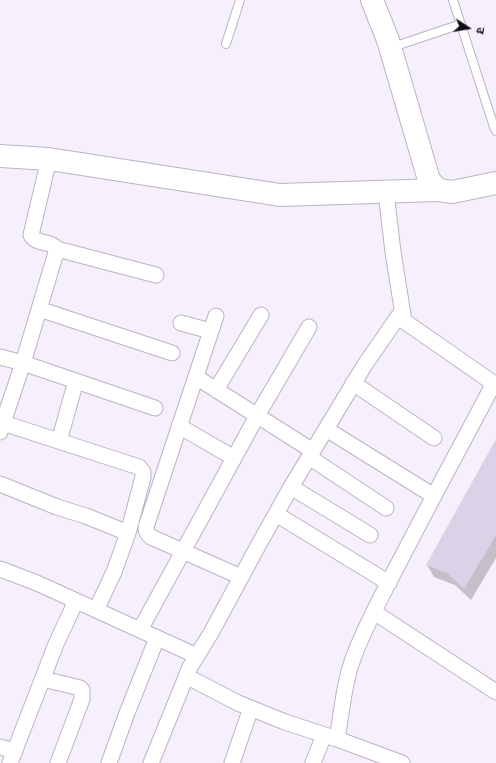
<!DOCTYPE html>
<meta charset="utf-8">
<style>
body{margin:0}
#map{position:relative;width:496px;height:763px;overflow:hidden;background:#f6f0fd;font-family:Figtree,"Noto Sans Devanagari",sans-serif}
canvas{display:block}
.north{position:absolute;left:448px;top:8px;width:40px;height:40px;-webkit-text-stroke:3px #f6f0fd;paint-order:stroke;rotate:102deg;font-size:11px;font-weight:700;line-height:16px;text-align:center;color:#0f0c13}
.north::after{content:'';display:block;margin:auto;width:14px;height:18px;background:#0f0c13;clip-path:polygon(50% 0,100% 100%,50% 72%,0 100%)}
</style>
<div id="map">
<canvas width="496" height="763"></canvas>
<div class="north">उ</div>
</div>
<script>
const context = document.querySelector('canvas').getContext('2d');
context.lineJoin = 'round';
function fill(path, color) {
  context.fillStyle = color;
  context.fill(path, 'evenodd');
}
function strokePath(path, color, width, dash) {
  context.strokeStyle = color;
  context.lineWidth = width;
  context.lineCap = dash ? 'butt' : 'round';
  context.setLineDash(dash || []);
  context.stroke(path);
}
fill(new Path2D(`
 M496 441V558L471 600 455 585 434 577 427 565Z`), '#0003');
fill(new Path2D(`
 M496 439V535L464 589 447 573 426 565Z`), '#dcd2e7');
const lane = new Path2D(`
 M453 0 494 127 496 131
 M226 44 240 0
 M390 48 461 24`);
const street = new Path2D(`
 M386 192 393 252 404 321 496 385
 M57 249 156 275
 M39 309 172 353
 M216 316 146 527C146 532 147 534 151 537L241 577
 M181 323 211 331
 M0 357 23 363 155 408
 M196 377 313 451
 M353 383 434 438
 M216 390 261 315
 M0 422 139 467 143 472V477L128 533 114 572 96 610
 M179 426 234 458
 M326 429 434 496
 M0 432 23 363 57 249C51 240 36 245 31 235L49 159
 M59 441 76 381
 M309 457 386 508
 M0 484 57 507 86 516 128 533
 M291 487 370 535
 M276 514 389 583
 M0 569 37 583 197 656
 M374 612 496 692
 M140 630 257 416 309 327
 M186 676 238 703 285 722 337 739 402 763
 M43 679 80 688 82 690V699L58 763
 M337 739C342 711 344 682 354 656 367 621 386 588 403 555 433 497 464 440 494 383
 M0 747 15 751
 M10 763 56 644 76 601
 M109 763 127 713 157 638
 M151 763 190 667 211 633 259 544 291 487 364 366 402 311
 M232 763 251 708
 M313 763 324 735`);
const secondary = new Path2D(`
 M0 156 49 159 280 195 438 190`);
const highway = new Path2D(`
 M372 0 388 40 429 180 438 190 452 192 496 183`);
strokePath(lane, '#bbb2c7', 10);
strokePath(street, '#bbb2c7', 17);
strokePath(secondary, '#bbb2c7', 24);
strokePath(highway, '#bbb2c7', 24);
strokePath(lane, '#fff', 8);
strokePath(street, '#fff', 15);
strokePath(secondary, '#fff', 22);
strokePath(highway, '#fff', 22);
</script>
